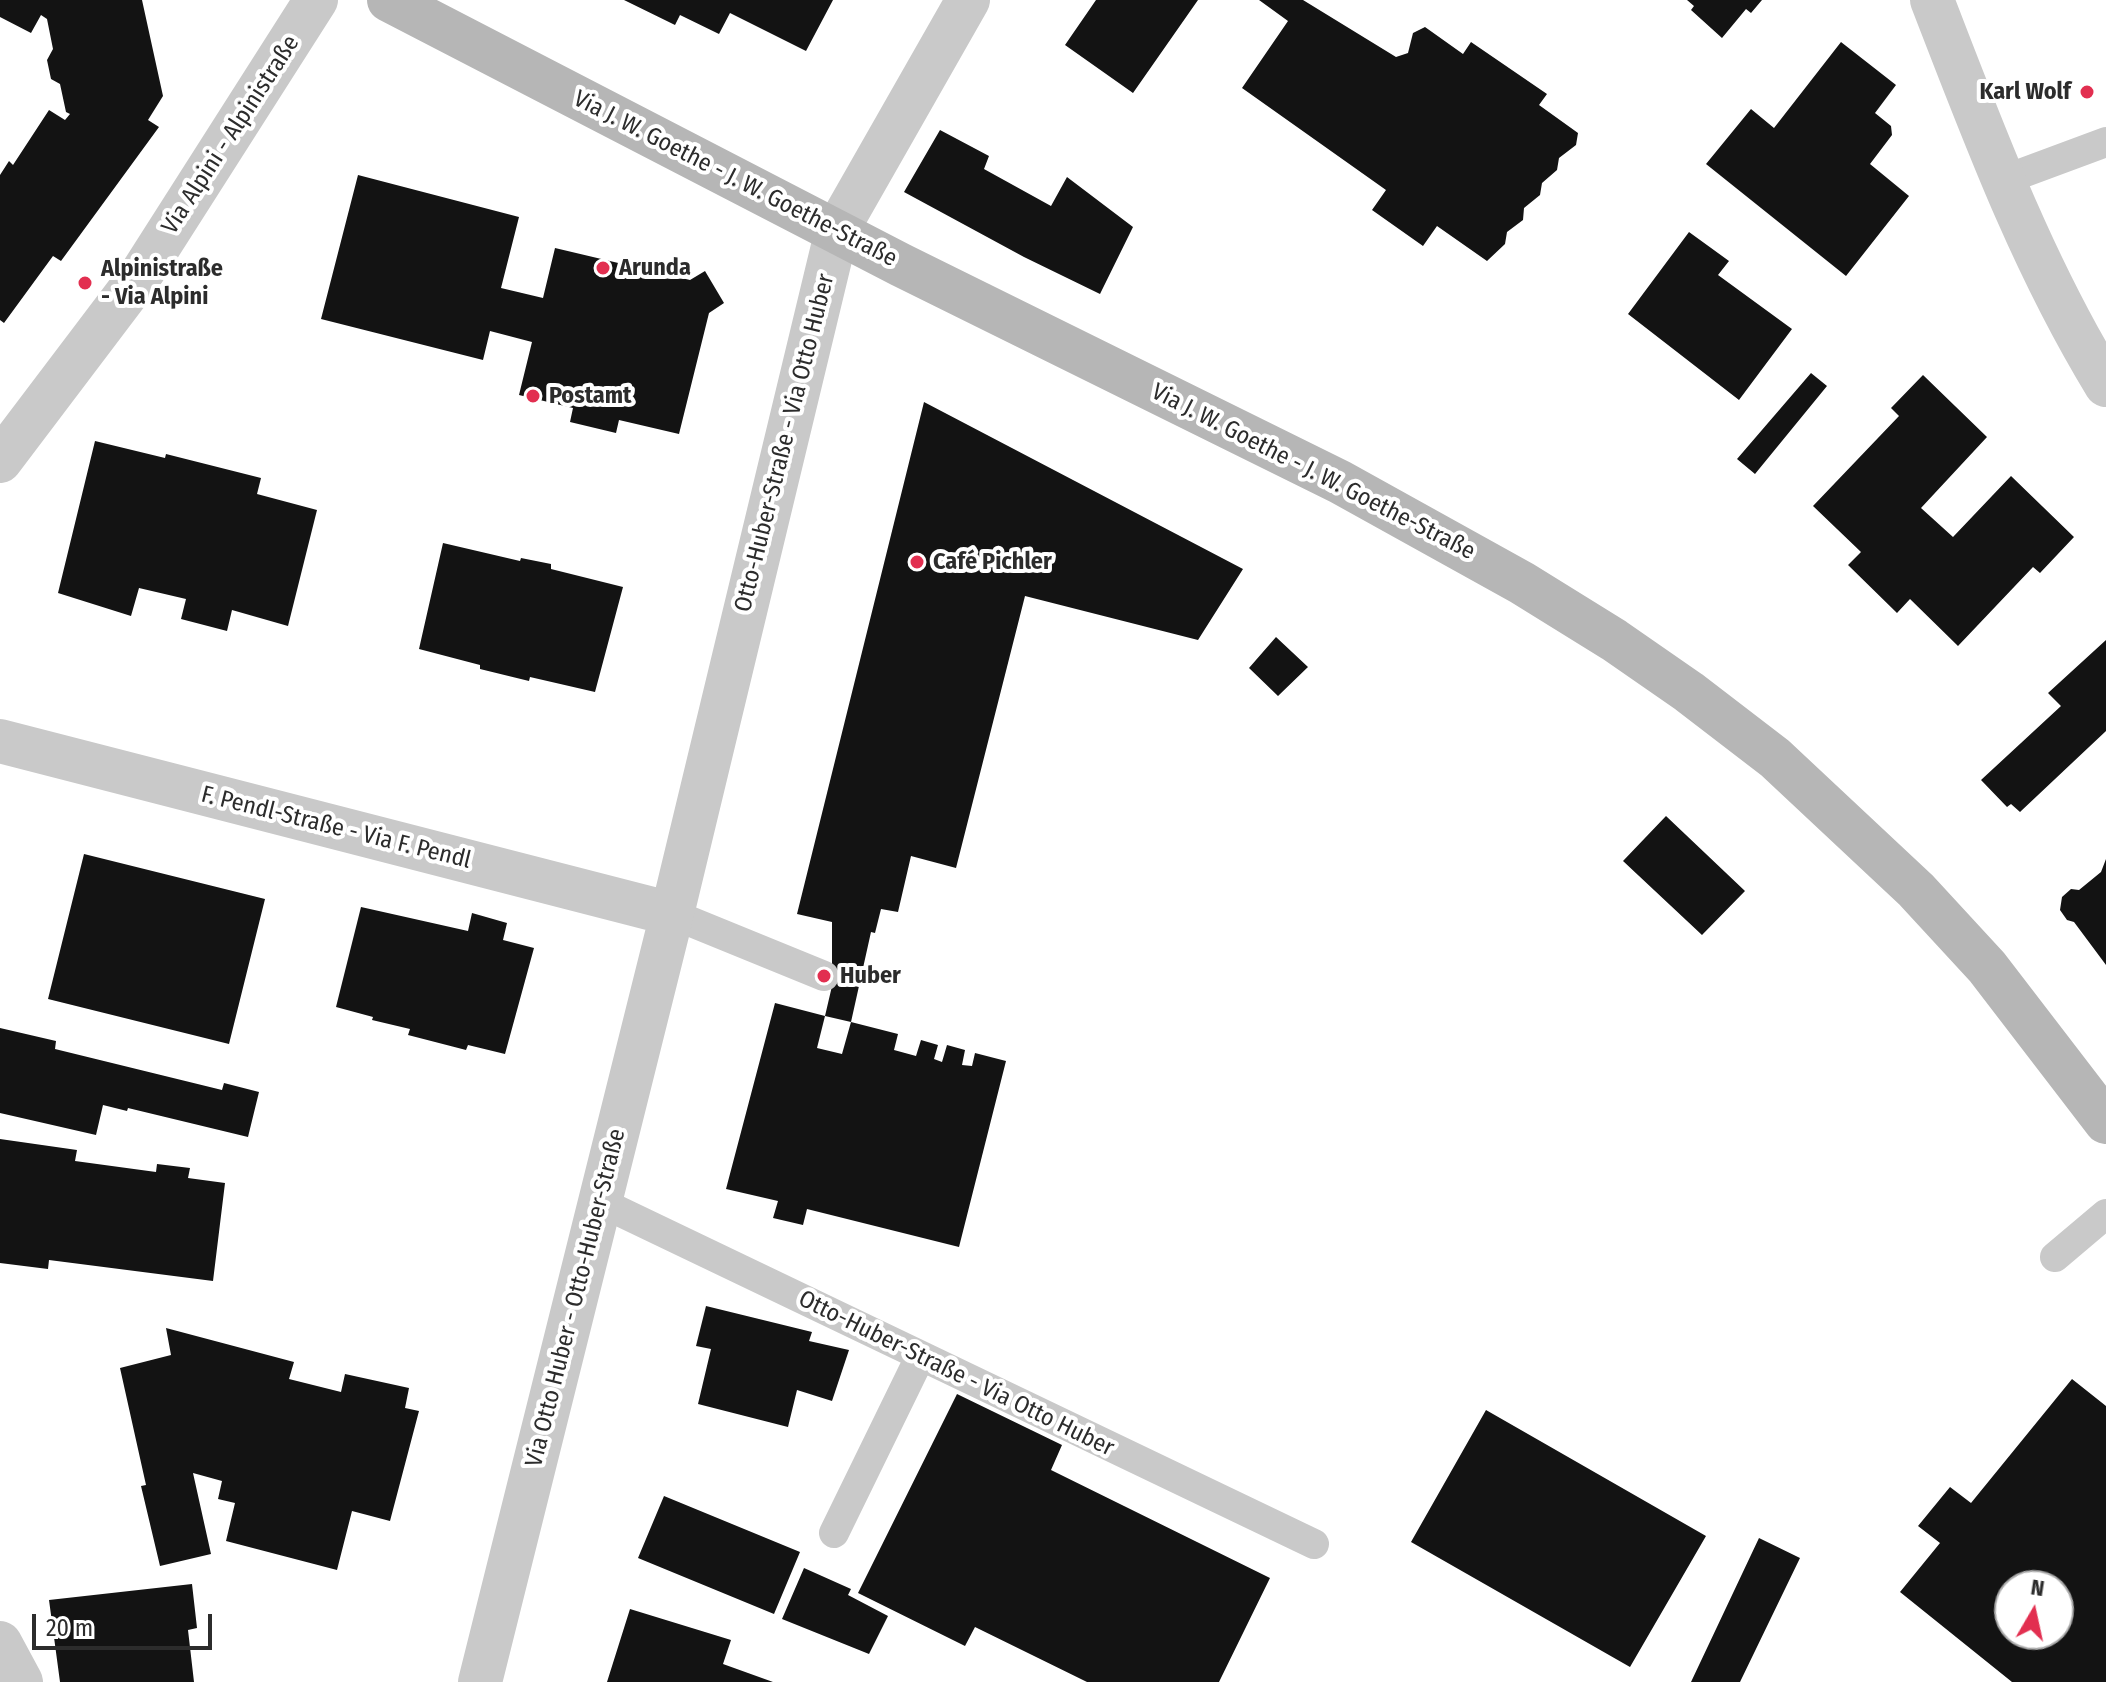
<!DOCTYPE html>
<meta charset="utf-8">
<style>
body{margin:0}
#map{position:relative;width:2106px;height:1682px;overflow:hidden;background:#fff;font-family:"Fira Sans Condensed",sans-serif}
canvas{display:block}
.north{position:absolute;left:1994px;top:1570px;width:80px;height:80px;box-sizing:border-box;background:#fff;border:2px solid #ababab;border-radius:50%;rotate:9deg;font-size:22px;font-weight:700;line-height:32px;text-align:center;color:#2c2c2c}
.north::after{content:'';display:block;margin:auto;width:28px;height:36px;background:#e22f50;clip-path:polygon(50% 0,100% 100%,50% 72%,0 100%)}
.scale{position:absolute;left:32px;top:1614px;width:180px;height:36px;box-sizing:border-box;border:4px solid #2c2c2c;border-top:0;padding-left:10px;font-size:24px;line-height:28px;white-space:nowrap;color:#2c2c2c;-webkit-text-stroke:6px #fff;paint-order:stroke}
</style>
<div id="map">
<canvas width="2106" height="1682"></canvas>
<div class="north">N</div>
<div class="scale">20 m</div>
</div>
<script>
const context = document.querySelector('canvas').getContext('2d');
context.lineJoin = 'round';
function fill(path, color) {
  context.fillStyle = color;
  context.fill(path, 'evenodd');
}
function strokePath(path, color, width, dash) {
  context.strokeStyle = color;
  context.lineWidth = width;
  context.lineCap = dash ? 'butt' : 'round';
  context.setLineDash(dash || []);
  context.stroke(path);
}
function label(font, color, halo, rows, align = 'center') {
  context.font = font + ' "Fira Sans Condensed",sans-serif';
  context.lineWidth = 8;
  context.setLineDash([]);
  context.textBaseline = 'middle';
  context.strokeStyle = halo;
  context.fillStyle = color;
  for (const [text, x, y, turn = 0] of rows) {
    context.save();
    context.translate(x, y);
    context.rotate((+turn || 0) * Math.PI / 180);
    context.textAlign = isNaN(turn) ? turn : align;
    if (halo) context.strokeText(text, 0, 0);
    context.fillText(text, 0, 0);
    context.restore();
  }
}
fill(new Path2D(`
 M0 0H142L163 96 148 120 159 127 61 261 53 256 4 323 0 320V175L9 161 13 165 49 110 65 120 70 114 66 112 60 84 51 79 47 60 53 49 47 19 41 15 31 33 0 17Z
 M624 0H833L806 51 730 13 719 34 680 15 675 25Z
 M1096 0H1198L1133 93 1065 45Z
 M1259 0H1303L1396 57 1408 53 1413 33 1425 27 1463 54 1471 42 1547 94 1539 105 1578 133 1576 145 1559 158 1557 170 1542 183 1540 195 1524 208 1523 220 1507 232 1505 244 1487 261 1437 226 1423 246 1372 210 1386 190 1242 88 1288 21Z
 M1687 0H1762L1751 13 1746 9 1722 38 1691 10 1694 6Z
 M1841 42 1896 85 1875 113 1891 126 1892 135 1870 164 1909 196 1846 276 1706 164 1751 109 1774 128Z
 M940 130 989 156 984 169 1051 206 1067 177 1133 227 1100 294 1024 257 904 192Z
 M358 175 519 217 501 288 543 298 555 248 690 280 705 271 724 303 709 313 679 434 619 420 616 433 570 422 573 408 519 395 532 342 490 331 483 360 321 319Z
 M1689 232 1729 261 1718 275 1792 329 1739 400 1628 314Z
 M1811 373 1827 386 1755 474 1737 459Z
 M1923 375 1987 437 1921 508 1953 537 2011 476 2074 537 2040 573 2033 567 1958 646 1910 599 1897 613 1848 565 1861 552 1813 506 1899 416 1891 408Z
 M924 402 1243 569 1198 640 1025 596 956 868 911 856 898 912 881 909 875 933 871 932 851 1022 825 1016 817 1048 842 1054 851 1022 898 1034 894 1050 916 1056 921 1040 938 1045 934 1059 942 1062 947 1045 965 1050 962 1065 972 1066 975 1053 1006 1061 959 1247 807 1209 803 1225 773 1218 778 1201 726 1189 775 1003 825 1016 832 986V922L797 914Z
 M95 441 165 458 166 454 261 478 257 494 317 510 288 626 232 610 227 631 181 619 186 599 139 588 131 616 58 593Z
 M443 543 520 561 521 558 551 564V569L623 587 595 692 530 677 529 681 480 669V665L419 649Z
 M1276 637 1308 667 1278 696 1249 668Z
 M2106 640V731L2020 812 2011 804 2007 807 1981 780 2061 706 2048 693Z
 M1666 816 1745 891 1702 935 1623 861Z
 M84 854 265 899 229 1044 48 999Z
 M2106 859V965L2074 922 2067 920 2060 910 2062 897 2071 889 2079 890 2101 872Z
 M361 907 468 931 472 913 507 923 503 940 534 948 505 1054 468 1045 466 1050 408 1035 410 1029 372 1020 373 1017 336 1007Z
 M0 1028 56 1041 55 1049 222 1090 224 1083 259 1092 248 1137 128 1108 127 1111 103 1105 96 1135 0 1113Z
 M0 1139 77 1150 75 1161 156 1172 157 1164 190 1168 188 1178 225 1183 213 1281 49 1260 48 1269 0 1263Z
 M706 1306 812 1332 809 1341 849 1350 832 1401 797 1390 788 1427 698 1404 711 1349 696 1346Z
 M166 1328 294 1362 289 1379 341 1392 345 1374 409 1388 405 1408 419 1411 390 1521 352 1511 337 1570 226 1541 235 1503 218 1499 222 1481 193 1473 211 1554 160 1566 141 1486 146 1485 120 1368 171 1355Z
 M2072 1379 2106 1406V1682H2012L1900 1592 1940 1543 1918 1526 1950 1487 1971 1503ZM2010 1586H2058V1634H2010Z
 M957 1394 1062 1445 1051 1470 1270 1578 1219 1682H1087L975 1627 965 1646 858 1593Z
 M1486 1410 1706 1536 1630 1667 1411 1542Z
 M664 1496 800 1552 774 1614 638 1558Z
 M1759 1538 1800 1558 1740 1682H1691Z
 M804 1568 851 1589 848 1595 888 1616 869 1654 782 1619Z
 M192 1584 197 1628 188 1630 194 1682H60L49 1600Z
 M630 1609 731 1640 723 1664 773 1682H607Z`), '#131313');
strokePath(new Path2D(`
 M2001 181 2106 142
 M672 914 824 976
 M600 1202 1314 1544
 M2055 1257 2106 1214
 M834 1533 920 1357`), '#c9c9c9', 30);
strokePath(new Path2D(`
 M1932 0C1983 132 2032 264 2106 385
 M0 461 140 276 316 0
 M0 741 672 914
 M0 1643 21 1682
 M480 1682 672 914 837 230 968 0`), '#c9c9c9', 44);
strokePath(new Path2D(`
 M389 0 901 265 1340 482 1522 583 1614 640 1689 692 1775 758 1916 890 1987 967 2106 1122`), '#b6b6b6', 44);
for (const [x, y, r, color] of [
 [2087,92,8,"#e22f50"],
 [603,268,8,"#e22f50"],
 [85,283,8,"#e22f50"],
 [533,396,8,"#e22f50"],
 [917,562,8,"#e22f50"],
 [824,976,8,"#e22f50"]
]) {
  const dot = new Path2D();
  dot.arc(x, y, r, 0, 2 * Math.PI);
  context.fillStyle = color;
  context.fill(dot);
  strokePath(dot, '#fff', 3);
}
label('bold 24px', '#2c2c2c', '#fff', [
 ["Karl Wolf",2071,92,"right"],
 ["Arunda",619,268],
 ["Alpinistraße",101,269],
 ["- Via Alpini",101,297],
 ["Postamt",549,396],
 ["Café Pichler",933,562],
 ["Huber",840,976]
], 'left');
label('24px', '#2c2c2c', '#fff', [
 ["Via Alpini - Alpinistraße",231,135,-57],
 ["Via J. W. Goethe - J. W. Goethe-Straße",735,179,27],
 ["Otto-Huber-Straße - Via Otto Huber",785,443,-76],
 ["Via J. W. Goethe - J. W. Goethe-Straße",1313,472,27],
 ["F. Pendl-Straße - Via F. Pendl",336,828,14],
 ["Via Otto Huber - Otto-Huber-Straße",576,1298,-76],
 ["Otto-Huber-Straße - Via Otto Huber",956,1374,26]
]);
</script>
